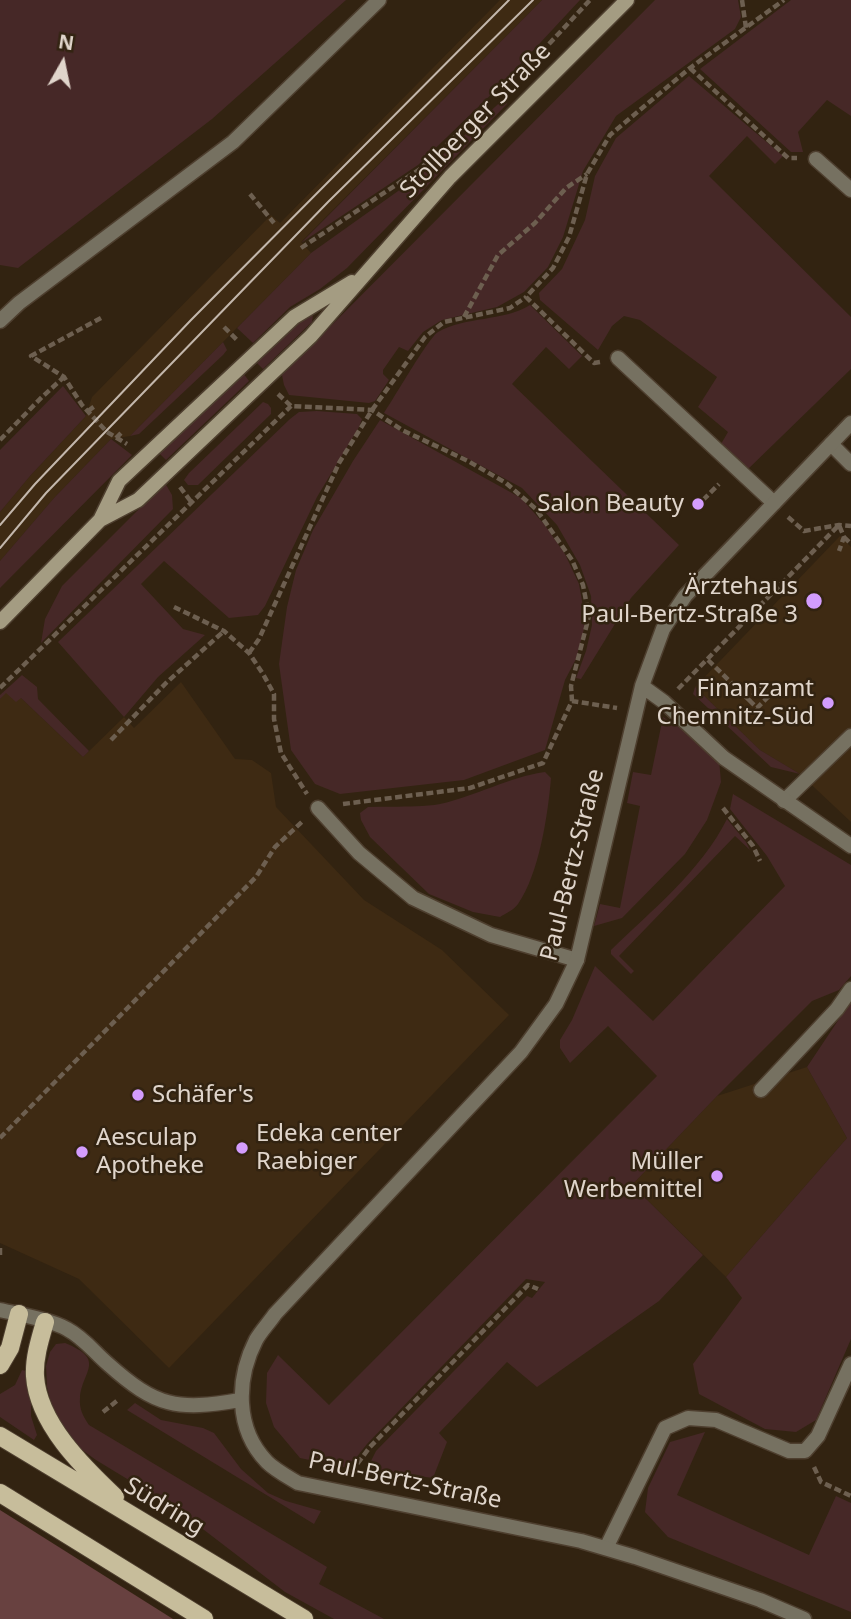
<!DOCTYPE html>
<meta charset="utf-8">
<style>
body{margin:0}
#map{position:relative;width:851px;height:1619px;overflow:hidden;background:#322311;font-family:"Noto Sans",sans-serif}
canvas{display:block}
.north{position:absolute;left:28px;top:28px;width:70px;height:70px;-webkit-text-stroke:5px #322311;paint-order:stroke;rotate:9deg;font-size:19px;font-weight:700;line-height:28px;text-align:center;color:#e0d5cb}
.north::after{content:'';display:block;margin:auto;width:24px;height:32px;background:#e0d5cb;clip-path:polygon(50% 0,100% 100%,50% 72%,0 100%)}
</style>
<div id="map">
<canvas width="851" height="1619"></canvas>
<div class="north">N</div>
</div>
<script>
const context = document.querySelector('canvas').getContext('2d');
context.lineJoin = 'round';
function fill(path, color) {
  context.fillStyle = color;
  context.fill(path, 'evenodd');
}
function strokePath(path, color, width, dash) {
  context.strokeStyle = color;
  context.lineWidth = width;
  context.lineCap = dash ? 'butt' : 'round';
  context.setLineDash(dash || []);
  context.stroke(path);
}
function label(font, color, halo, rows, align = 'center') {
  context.font = font + ' "Noto Sans",sans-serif';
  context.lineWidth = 5;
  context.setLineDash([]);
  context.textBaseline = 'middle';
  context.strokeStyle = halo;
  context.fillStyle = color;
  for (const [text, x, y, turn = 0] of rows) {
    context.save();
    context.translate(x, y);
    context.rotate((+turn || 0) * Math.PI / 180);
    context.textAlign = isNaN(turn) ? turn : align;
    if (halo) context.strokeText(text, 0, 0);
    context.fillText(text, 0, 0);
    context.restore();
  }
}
fill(new Path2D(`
 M500 0H542L301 242 311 253 130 436 111 439 54 498 0 561V512L30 476 86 416 92 397 271 215 280 223Z
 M840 536 851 547V822L800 774 760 750 695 687Z
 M181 682 235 759 252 760 271 773 276 807 364 900 442 950 509 1015 169 1368 79 1279 0 1243V699L6 692 21 698 83 757 124 717 134 728Z
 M807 1067 847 1138 726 1277 632 1185 717 1096Z`), '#3e2a13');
fill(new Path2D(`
 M0 0H346L212 119 18 268 0 265Z
 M542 0H580L501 85 418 165 301 243Z
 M655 0H738L741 17 735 29 616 116 583 171 563 237 548 267 524 292 497 307 442 320 423 332 408 351 399 347 383 370V374L389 380 375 401 369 403 289 395 284 385 282 375Z
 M791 0H851V116L827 100 798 132 803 152H791L700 69Z
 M689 76 783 156 775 164 747 136 709 176 851 317V369L745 472 721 444 728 432 698 407 717 377 640 320 624 316 612 326 598 350 540 300 539 293 562 269 585 220 595 176 616 138Z
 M508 95 507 104 347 268 320 289 290 307 253 343 237 328 311 253 422 174Z
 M530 305 582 356 569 369 546 347 512 384 679 545 631 598 581 679 576 678 586 651 592 625 591 596 580 565 557 525 522 488 384 413C393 400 429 337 438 332 466 316 502 322 530 305Z
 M313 315 312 322 263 369 256 362 293 326Z
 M223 342 227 350 223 355 139 434 130 436Z
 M243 373 249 381 166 460 159 453Z
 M63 386 86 416 30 476 0 512V450Z
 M263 402 268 404 271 408V414L198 485H188L184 480 189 473Z
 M317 411 357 414 362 419 359 427 317 497 265 606 258 615 229 618 164 561 141 584 183 629 205 635 158 677 124 717 58 642 290 419 299 412Z
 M380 420 521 498 544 524 565 554 579 584 584 612V629L576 659 565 680 545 750 464 780 340 794 315 784 291 750 279 664 287 607 296 570 313 530 353 461Z
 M111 439 132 455 0 588V561L54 498Z
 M165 483 172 495 173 509 41 643 45 619 62 586Z
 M22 675 37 687 38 699 89 751 83 757 21 698 16 702 6 693 0 699V695Z
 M695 687 760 750 800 774 771 767 693 694Z
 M663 717 692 736 719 759 721 782 707 820 685 854 622 918 594 926 600 904 620 908 640 806 627 803 633 772 651 775Z
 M545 772 551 778C548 815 539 874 518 904 514 910 506 913 500 917L473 912 429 894 370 837 361 820 360 813 368 807C391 806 417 808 440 804 476 796 509 777 545 772Z
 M733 794 851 865V976L839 990 812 1001 717 1096 632 1185 703 1255 659 1301 537 1387 507 1362 439 1433 447 1442 433 1478 367 1469 376 1451 527 1296 532 1298 545 1282 526 1279 367 1444 348 1468 300 1458 274 1427 266 1403 267 1373 278 1355 329 1405 657 1076 608 1026 570 1063 560 1048V1040L572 1020 595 966 653 1021 785 886 767 856 730 809Z
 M727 819 746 842 750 850 735 836 619 956 634 971 631 974 611 954V950C652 910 701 871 727 819Z
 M851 1001V1339L816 1420 796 1432 765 1429 699 1394 693 1364 742 1298 726 1277 847 1138 807 1067Z
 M65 1343C107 1360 82 1371 80 1398 79 1409 83 1416 89 1425L327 1567 319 1584 384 1619H334L285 1592 178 1510 96 1460 67 1439 54 1415 47 1387 46 1366 50 1352 56 1344Z
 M22 1370 31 1372V1416L37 1435 34 1440 0 1417V1394L15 1385Z
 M135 1403 161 1420 203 1428 214 1433 241 1469 268 1493 286 1501 321 1511 314 1524 127 1410Z
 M705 1432 677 1495 809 1555 836 1496 851 1503V1612L668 1537 645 1512 648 1488 670 1442Z`), '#462827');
fill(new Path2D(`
 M0 1510 173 1619H0Z`), '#684140');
const lane = new Path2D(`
 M816 159 851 190
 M618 358 774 503
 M831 444 851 464
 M784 801 851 736
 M318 808 359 853 413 898 491 935 577 960
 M606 1548 665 1428 688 1418 716 1420 789 1451H805L818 1436 851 1364`);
const street = new Path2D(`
 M0 321 19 303 233 142 379 0
 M642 686 664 702 724 758 851 846
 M761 1090 837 1009 851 989
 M0 1310C18 1314 52 1320 67 1329 84 1338 94 1352 108 1364 156 1407 177 1411 240 1400
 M804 1619 760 1600 635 1557 581 1541 298 1483C288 1477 275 1470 267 1462 235 1429 236 1379 256 1340 261 1331 269 1323 275 1314L521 1052 556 1004 577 960 642 686 663 629 685 596 851 423`);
const secondary = new Path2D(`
 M100 520 138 500 311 336 450 177 627 0
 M0 622 100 520 119 481 294 317 352 282`);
const primary = new Path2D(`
 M45 1322C40 1339 34 1358 35 1376 38 1423 82 1466 115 1497
 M0 1365 10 1348 19 1314
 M0 1436 304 1619
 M0 1493 204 1619`);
strokePath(lane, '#4e3f2f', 17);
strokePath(street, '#4e3f2f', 17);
strokePath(secondary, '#4e3f2f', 17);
strokePath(primary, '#4e3f2f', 20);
strokePath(new Path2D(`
 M742 0 746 28
 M549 44 590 0
 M690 68 788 158H797
 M250 194 274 223
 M301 248 420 169 469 124
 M464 317 498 255 535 223 566 188 587 174
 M101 318 31 356 64 377 82 405 107 432 127 444
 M224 327 238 341
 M600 362 594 363 526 297 553 268 569 237 587 174 610 135 690 68 784 0
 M278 394 291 406 372 410 402 430 468 461 506 483 536 509 572 560 583 585 589 616 571 686 572 701
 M88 411 95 406
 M116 438 123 431
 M0 440 42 397 64 377
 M180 487 192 503
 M703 500 719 484
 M788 517 804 531 839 525 851 526
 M844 537 851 544
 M174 607 224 631 249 653 263 674 274 694V719L281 753 307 794
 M249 653 259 639 339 463 372 410 425 337 444 322 510 308 526 297
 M708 660 749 700 761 686
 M0 688 291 406
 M678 689 839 525 844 537 839 551
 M749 700 757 708 770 695
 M111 740 166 683 224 631
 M343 804 470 788 543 763 572 701 617 708
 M723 808 753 846 760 861
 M0 1138 256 877 275 847 304 820
 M0 1248V1257
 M103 1412 118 1400
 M814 1467 821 1482 851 1496
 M351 1472 370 1447 528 1285 538 1289`), '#6d5f50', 4.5, [7, 3.5]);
strokePath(lane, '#767161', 14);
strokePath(street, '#767161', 14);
strokePath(secondary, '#a49c82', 14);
strokePath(primary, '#c7bd9b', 18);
strokePath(new Path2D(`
 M0 525 35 484 191 320 509 0
 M0 548 46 493 328 202 533 0`), '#c3b7ac', 2);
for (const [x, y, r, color] of [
 [698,504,7,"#d39cfd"],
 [814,601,9,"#d39cfd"],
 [828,703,7,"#d39cfd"],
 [138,1095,7,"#d39cfd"],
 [242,1148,7,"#d39cfd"],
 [82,1152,7,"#d39cfd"],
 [717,1176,7,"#d39cfd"]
]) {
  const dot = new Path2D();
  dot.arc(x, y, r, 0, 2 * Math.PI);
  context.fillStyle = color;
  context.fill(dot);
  strokePath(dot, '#322311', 2.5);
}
label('24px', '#e0d5cb', '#322311', [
 ["Stollberger Straße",476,121,-46],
 ["Paul-Bertz-Straße",573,865,-76],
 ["Paul-Bertz-Straße",405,1481,12],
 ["Südring",164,1507,31]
]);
label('24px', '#e0d5cb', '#322311', [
 ["Salon Beauty",684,504],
 ["Ärztehaus",798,587],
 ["Paul-Bertz-Straße 3",798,615],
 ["Finanzamt",814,689],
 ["Chemnitz-Süd",814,717],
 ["Schäfer's",152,1095,"left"],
 ["Edeka center",256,1134,"left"],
 ["Raebiger",256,1162,"left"],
 ["Aesculap",96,1138,"left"],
 ["Apotheke",96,1166,"left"],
 ["Müller",703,1162],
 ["Werbemittel",703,1190]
], 'right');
</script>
